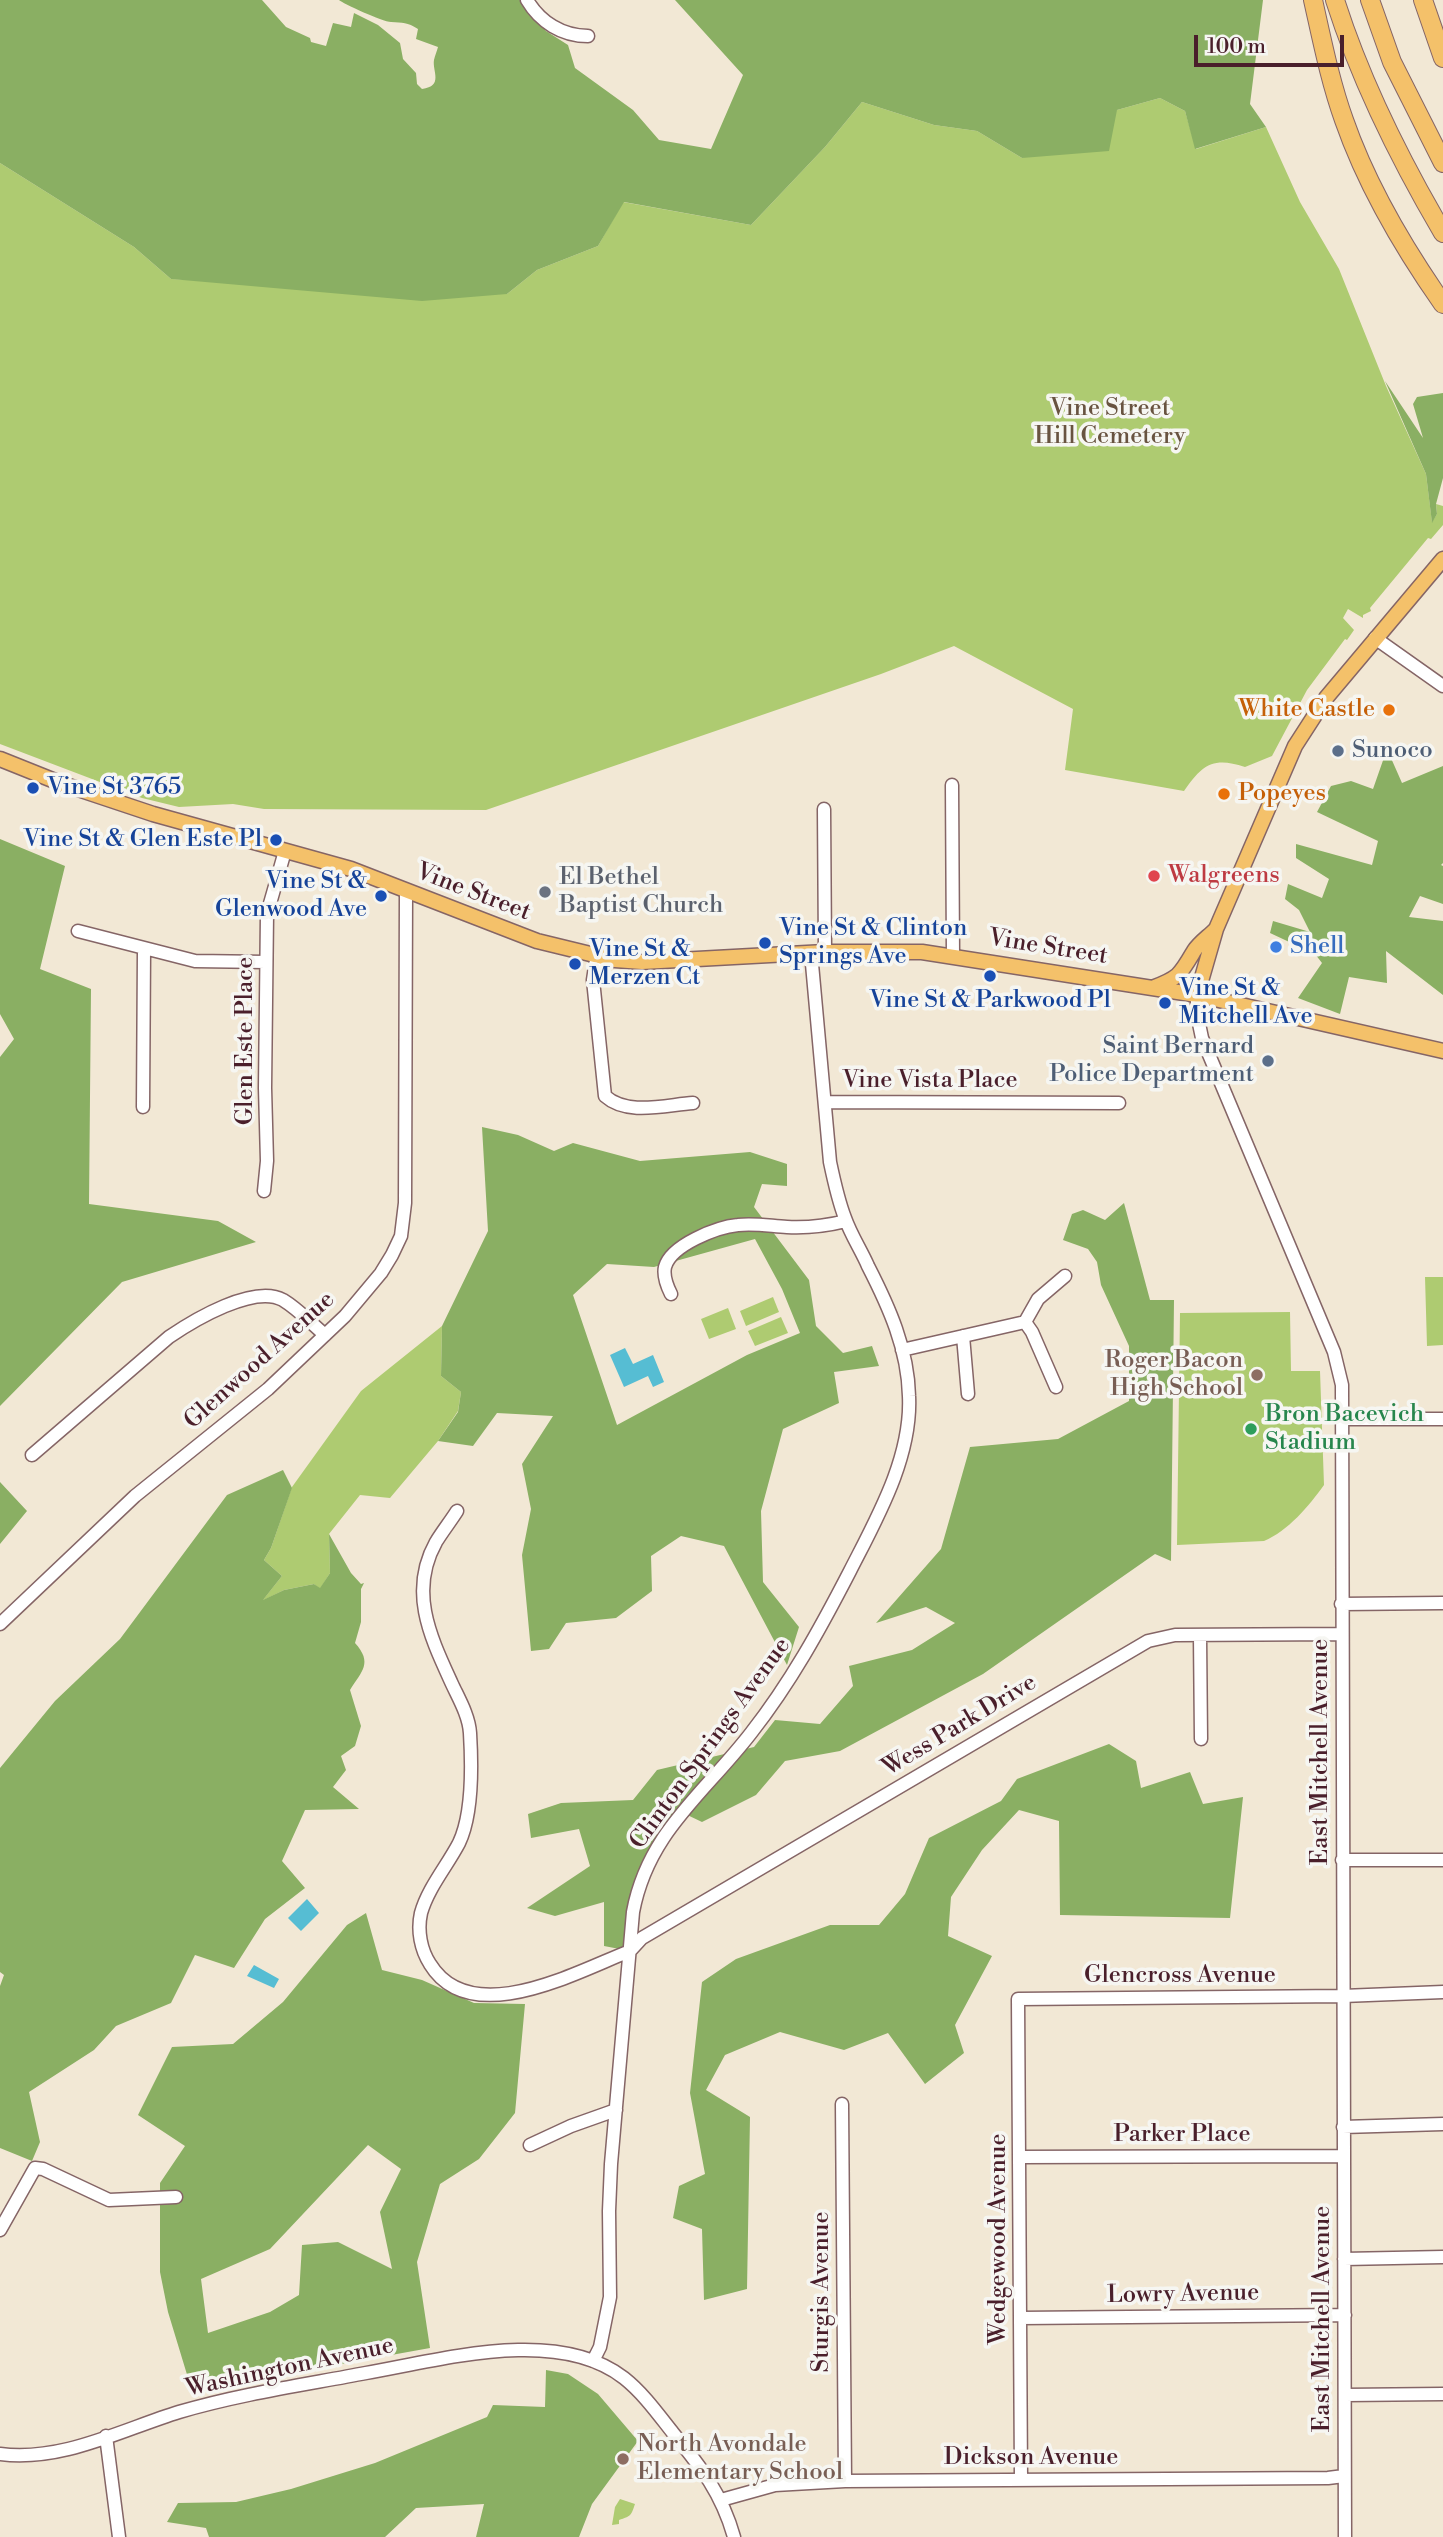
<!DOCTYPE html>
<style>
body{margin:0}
#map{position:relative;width:1443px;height:2537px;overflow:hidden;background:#f2e8d5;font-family:"Libre Bodoni",serif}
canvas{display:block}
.scale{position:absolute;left:1194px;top:35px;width:150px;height:32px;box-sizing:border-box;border:4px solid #4a1f2b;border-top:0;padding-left:9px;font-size:21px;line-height:24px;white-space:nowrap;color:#4a1f2b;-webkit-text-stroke:5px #f6f6f2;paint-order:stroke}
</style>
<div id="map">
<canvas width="1443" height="2537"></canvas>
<div class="scale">100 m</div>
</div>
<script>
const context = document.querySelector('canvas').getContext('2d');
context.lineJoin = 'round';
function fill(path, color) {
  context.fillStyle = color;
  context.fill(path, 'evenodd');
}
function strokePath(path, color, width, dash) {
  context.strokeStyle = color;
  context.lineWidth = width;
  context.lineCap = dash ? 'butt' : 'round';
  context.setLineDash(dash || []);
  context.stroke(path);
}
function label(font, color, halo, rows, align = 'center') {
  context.font = font + ' "Libre Bodoni",serif';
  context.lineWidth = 7;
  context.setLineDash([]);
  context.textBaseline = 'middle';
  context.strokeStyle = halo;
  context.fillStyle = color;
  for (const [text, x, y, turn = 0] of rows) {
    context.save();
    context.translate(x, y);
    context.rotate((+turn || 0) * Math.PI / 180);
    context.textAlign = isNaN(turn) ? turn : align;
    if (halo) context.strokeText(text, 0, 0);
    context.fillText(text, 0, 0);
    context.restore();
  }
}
fill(new Path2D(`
 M1160 98 1185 111 1196 149 1266 127 1300 202 1339 269 1386 386 1426 474 1432 522 1437 514 1436 504 1443 506V525L1431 539 1428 538 1370 608 1371 611 1363 615V618L1348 609 1343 618 1354 630 1347 640 1345 639 1307 690 1272 756 1245 767C1213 756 1202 765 1184 791L1065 770 1073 709 954 646 881 674 486 810 264 809 233 804 179 807 142 798 0 744V163L134 247 171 279 507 294 537 270 598 246 623 202 751 225 825 147 862 102 934 125 977 131 1022 158 1117 110Z
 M1425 1277H1443V1345L1427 1346Z
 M773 1297 779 1312 746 1326 740 1311Z
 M728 1308 736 1329 709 1339 701 1319Z
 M1290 1312 1291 1371H1320L1324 1485C1309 1506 1288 1531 1264 1541L1177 1545 1180 1313Z
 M781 1317 788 1333 755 1346 748 1331Z
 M442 1326 441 1376 461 1392 458 1411 438 1441 390 1498 360 1495 329 1534 330 1573 320 1589 314 1584 284 1590 262 1601 282 1576 264 1560 271 1548 292 1487 361 1391Z
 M620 2499 635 2504C631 2516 631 2516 619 2520V2524L612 2525 615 2507Z`), '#aecb71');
fill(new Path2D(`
 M0 0H262L286 27 310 38 311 42 326 46 333 23 351 27 354 13 378 25 400 43 403 59 416 73 417 84 422 89C444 86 432 71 434 60 435 55 437 51 438 47L416 39 418 29C407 22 403 23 391 22 383 22 342 3 339 0H522L546 31 568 45 575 68 633 110 659 140 711 149 743 75 675 0H1263L1250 104 1266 127 1195 149 1185 111 1160 98 1117 110 1109 151 1022 158 977 131 934 125 862 102 825 147 751 225 624 202 598 246 537 270 507 294 422 301 171 279 134 247 0 163Z
 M1385 381 1423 438 1413 404 1417 397 1443 393V478L1436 504 1437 514 1432 523 1426 474Z
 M1387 749 1402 783 1443 766V863L1441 865 1443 866V904L1420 896 1409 917 1443 921V995L1386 951 1387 983 1349 977 1340 1014 1298 998 1322 963 1315 954 1270 933 1273 921 1310 932 1299 910 1285 899 1288 884 1322 898 1329 879 1296 858V844L1372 865 1378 841 1317 812 1331 786 1351 781 1373 789Z
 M0 839 65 866 40 969 91 989 89 1204 218 1221 256 1242 122 1282 0 1406V1057L14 1039 0 1014Z
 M482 1127 518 1135 554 1151 573 1143 640 1161 750 1152 787 1164V1186L762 1184 754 1207 809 1280 816 1326 843 1353 872 1346 879 1366 834 1372 839 1403 783 1429 761 1511 763 1582 799 1627 787 1665 724 1546 681 1536 651 1556 652 1591 616 1618 566 1623 549 1649 531 1651 522 1555 531 1509 522 1464 553 1416 497 1413 473 1446 438 1441 458 1412 461 1392 441 1376 442 1326 488 1231ZM755 1239 782 1289 800 1333 747 1355 617 1425 573 1295 607 1264 654 1267Z
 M1124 1203 1150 1300H1174L1171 1561 1155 1554 983 1674 840 1751 785 1761 756 1795 702 1822 681 1812 650 1858 630 1951 604 1946V1902L555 1916 527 1908 590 1866 579 1829 531 1838 528 1814 561 1803 633 1800 657 1770 754 1747 775 1720 820 1724 853 1686 849 1666 912 1650 955 1623 926 1607 876 1623 941 1549 970 1447 1058 1439 1129 1401V1346L1101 1285 1097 1262 1088 1249 1063 1240 1072 1214 1083 1210 1105 1220Z
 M283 1470 292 1488 271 1548 264 1560 282 1576 263 1600 284 1590 314 1584 320 1588 330 1573 329 1534 351 1573 361 1584 364 1583 361 1589V1622L355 1643C373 1663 362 1671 350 1690L361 1726 355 1746 341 1756 346 1770 333 1787 359 1809 305 1810 282 1861 305 1888 265 1919 234 1968 195 1955 171 2003 116 2026 94 2050 29 2092 40 2142 32 2161 0 2148V1986L4 1975 0 1972V1768L55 1701 120 1639 227 1495Z
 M0 1482 27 1511 0 1544Z
 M1109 1744 1136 1761 1141 1788 1190 1772 1203 1804 1243 1797 1230 1918 1060 1915 1059 1821 1019 1810 982 1850 951 1897 948 1936 992 1956 955 2025 964 2053 925 2084 888 2033 844 2050 780 2032 725 2055 706 2090 750 2117 747 2289 704 2300 702 2229 673 2218 679 2186 705 2174 690 2093 702 1982 736 1959 830 1925H879L905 1894 929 1838 1001 1801 1017 1779Z
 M366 1913 382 1970 422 1980 474 2003 525 2004 515 2113 479 2159 440 2184 417 2262 430 2348 192 2391 168 2312 160 2272V2183L185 2146 138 2115 172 2047 233 2044 283 2002 347 1925ZM368 2145 401 2169 380 2212 392 2269 338 2242 302 2245 299 2295 270 2312 208 2333 201 2279 270 2249Z
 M546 2370 568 2374 598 2394 638 2441 592 2504 579 2537H476L484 2504 416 2508 385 2537H209L206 2528 167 2522 178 2503 236 2502 291 2489 375 2463 487 2417 493 2405 545 2407Z`), '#8aaf63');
fill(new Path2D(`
 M625 1348 633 1364 653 1355 664 1382 653 1387 648 1376 624 1387 610 1355Z
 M307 1899 319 1913 301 1931 288 1918Z
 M254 1965 279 1979 274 1988 247 1976Z`), '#56bdd3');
const minor = new Path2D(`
 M527 0C540 22 562 36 588 36
 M1375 638 1443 686
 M952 785 953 956
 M824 809 825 952
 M78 931 195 961 266 962
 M597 954 593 980 605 1096C627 1116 665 1105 693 1103
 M1197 995V1014L1202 1038 1334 1352 1342 1385 1345 2537
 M825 1102 1119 1103
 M143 1107 144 950
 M264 1191 267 1161 265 1088 267 914 285 851
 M671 1294C667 1286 663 1276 665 1267 671 1245 717 1227 738 1225 754 1223 770 1226 787 1227 807 1228 826 1226 846 1221
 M1025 1322 1032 1332 1056 1387
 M963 1336 968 1394
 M902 1350 1025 1322 1038 1299 1065 1276
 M1343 1419H1443
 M32 1455 169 1337C194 1320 254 1284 283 1300 298 1309 311 1323 325 1335
 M457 1511C450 1522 442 1532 436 1542 408 1592 431 1638 452 1684 459 1699 469 1716 470 1733 472 1766 473 1814 459 1843 447 1866 428 1888 421 1913 417 1931 421 1950 430 1964 471 2031 578 1971 630 1951L642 1938 1148 1641 1175 1635 1341 1634
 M1341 1604 1443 1603
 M0 1624 135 1496 268 1389 345 1316 381 1273 392 1255 401 1236 405 1203 406 892
 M1200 1636 1201 1739
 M1342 1860H1443
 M842 2104 845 2481
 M1343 2127 1443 2124
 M530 2145 571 2126 616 2110
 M1020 2157 1343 2156
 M0 2230 35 2168 43 2169 109 2200 176 2197
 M1344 2259 1443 2257
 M1021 2318 1345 2315
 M593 2361 600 2347 610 2297 609 2211 611 2164 633 1912C648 1832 704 1794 751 1733 791 1682 820 1629 850 1571 877 1518 912 1457 909 1396 908 1349 889 1307 868 1266 861 1250 851 1235 845 1218 838 1200 834 1181 830 1162L811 953
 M1345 2395 1443 2394
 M106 2436 119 2537
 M0 2454C62 2462 121 2430 179 2412 240 2394 303 2385 366 2373 441 2360 557 2326 624 2378 643 2393 658 2414 673 2433 701 2467 722 2494 734 2537
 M1021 2478 1018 1999 1343 1996 1443 1992
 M721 2500 775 2485 845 2481 1328 2478 1344 2476`);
const major = new Path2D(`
 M0 759 60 783 153 814 351 869 537 941 615 960 642 962 825 952H922L1197 995 1443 1051
 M1152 988C1179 978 1180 975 1194 951 1199 943 1208 937 1215 930
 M1197 995 1216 929 1295 746 1326 698 1443 559`);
const highway = new Path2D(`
 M1313 0C1322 40 1330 81 1344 120 1367 186 1403 247 1443 304
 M1335 0C1361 82 1399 158 1443 233
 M1370 0 1392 62 1443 163
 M1423 0 1443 58`);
strokePath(minor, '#856566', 15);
strokePath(major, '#856566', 17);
strokePath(highway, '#856566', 20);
strokePath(minor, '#fff', 12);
strokePath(major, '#f4c16a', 14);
strokePath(highway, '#f4c16a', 18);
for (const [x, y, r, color] of [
 [1389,710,7,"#e8710a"],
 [1338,751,7,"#5c6f8a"],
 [33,788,7,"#1a4fb4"],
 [1224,794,7,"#e8710a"],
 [276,840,7,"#1a4fb4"],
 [1154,876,7,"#e0444e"],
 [545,892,7,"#6b7280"],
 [381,896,7,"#1a4fb4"],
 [765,943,7,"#1a4fb4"],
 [1276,947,7,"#3f7fe0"],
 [575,964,7,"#1a4fb4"],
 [990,976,7,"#1a4fb4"],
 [1165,1003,7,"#1a4fb4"],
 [1268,1061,7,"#5c6f8a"],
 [1257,1375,7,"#8d6e63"],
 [1251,1429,7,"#2e9e5b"],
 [623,2459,7,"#8d6e63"]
]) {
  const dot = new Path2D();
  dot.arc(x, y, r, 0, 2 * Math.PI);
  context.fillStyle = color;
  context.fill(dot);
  strokePath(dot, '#f6f6f2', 2.5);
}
label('24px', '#685340', '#f6f6f2', [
 ["Vine Street",1110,409],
 ["Hill Cemetery",1110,437]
]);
label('24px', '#c56008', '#f6f6f2', [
 ["White Castle",1375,710],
 ["Popeyes",1238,794,"left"]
], 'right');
label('24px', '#4e5e75', '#f6f6f2', [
 ["Sunoco",1352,751],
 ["Saint Bernard",1254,1047,"right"],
 ["Police Department",1254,1075,"right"]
], 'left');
label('24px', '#164399', '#f6f6f2', [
 ["Vine St 3765",47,788],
 ["Vine St & Glen Este Pl",262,840,"right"],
 ["Vine St &",367,882,"right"],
 ["Glenwood Ave",367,910,"right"],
 ["Vine St & Clinton",779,929],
 ["Springs Ave",779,957],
 ["Vine St &",589,950],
 ["Merzen Ct",589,978],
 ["Vine St &",1179,989],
 ["Mitchell Ave",1179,1017],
 ["Vine St & Parkwood Pl",990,1001,"center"]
], 'left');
label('24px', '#be3a42', '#f6f6f2', [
 ["Walgreens",1168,876]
], 'left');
label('24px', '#5b616d', '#f6f6f2', [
 ["El Bethel",559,878],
 ["Baptist Church",559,906]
], 'left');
label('24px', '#4a1f2b', '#f6f6f2', [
 ["Vine Street",473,893,21],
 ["Vine Street",1048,948,9],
 ["Glen Este Place",246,1041,-90],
 ["Vine Vista Place",930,1081],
 ["Glenwood Avenue",260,1361,-42],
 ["Wess Park Drive",960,1726,-31],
 ["Clinton Springs Avenue",711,1744,-54],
 ["East Mitchell Avenue",1321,1752,-90],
 ["Glencross Avenue",1180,1976],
 ["Parker Place",1182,2135],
 ["Wedgewood Avenue",999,2239,-90],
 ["Sturgis Avenue",822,2292,-90],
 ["Lowry Avenue",1183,2295,-1],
 ["East Mitchell Avenue",1323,2319,-90],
 ["Washington Avenue",290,2368,-12],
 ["Dickson Avenue",1031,2458]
]);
label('24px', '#366cbe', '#f6f6f2', [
 ["Shell",1290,947]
], 'left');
label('24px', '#785e54', '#f6f6f2', [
 ["Roger Bacon",1243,1361],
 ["High School",1243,1389],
 ["North Avondale",637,2445,"left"],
 ["Elementary School",637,2473,"left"]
], 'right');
label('24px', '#27864d', '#f6f6f2', [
 ["Bron Bacevich",1265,1415],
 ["Stadium",1265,1443]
], 'left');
</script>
